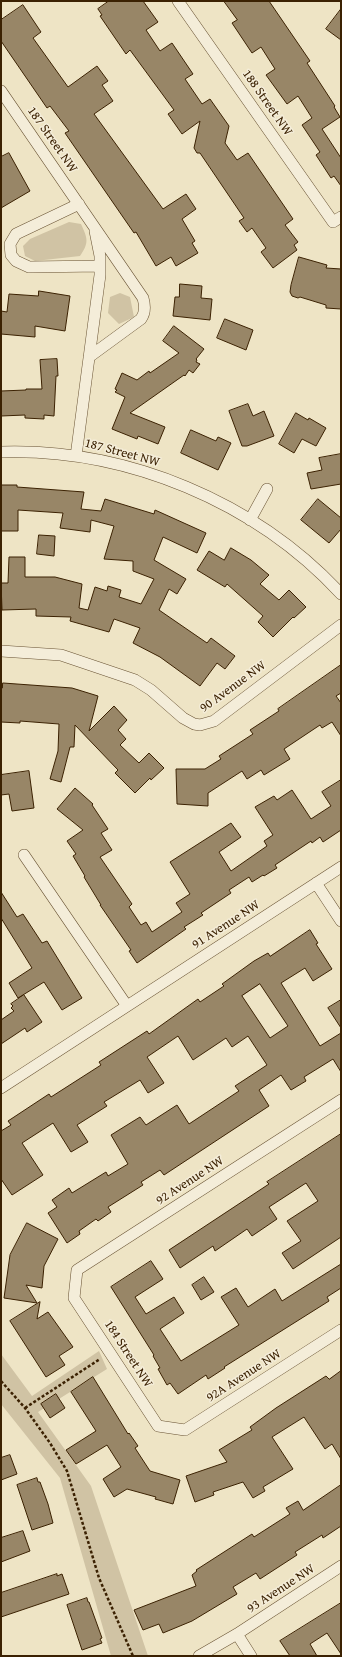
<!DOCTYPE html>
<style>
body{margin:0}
#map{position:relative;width:342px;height:1657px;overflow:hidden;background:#eee4c5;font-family:"Gentium Book Plus",serif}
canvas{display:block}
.frame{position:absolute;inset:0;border:2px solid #3b2102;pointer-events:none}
</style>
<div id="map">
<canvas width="342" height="1657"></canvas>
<div class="frame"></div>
</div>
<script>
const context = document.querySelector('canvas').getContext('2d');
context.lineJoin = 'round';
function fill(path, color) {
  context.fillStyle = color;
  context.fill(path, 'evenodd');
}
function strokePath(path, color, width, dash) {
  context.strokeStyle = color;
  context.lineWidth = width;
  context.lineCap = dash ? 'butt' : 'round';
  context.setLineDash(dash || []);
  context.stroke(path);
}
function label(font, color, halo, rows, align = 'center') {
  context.font = font + ' "Gentium Book Plus",serif';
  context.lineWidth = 3;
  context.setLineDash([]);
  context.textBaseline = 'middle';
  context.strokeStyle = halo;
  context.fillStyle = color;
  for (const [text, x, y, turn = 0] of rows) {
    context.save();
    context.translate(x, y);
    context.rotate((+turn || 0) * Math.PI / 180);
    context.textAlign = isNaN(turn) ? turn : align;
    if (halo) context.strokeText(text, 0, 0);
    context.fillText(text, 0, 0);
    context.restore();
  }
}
fill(new Path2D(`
 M69 222 81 224C88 239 89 243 80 256L35 261 25 256 23 246 30 239Z
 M120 293 130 297 134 317 119 324 108 313 110 297Z
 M99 1351 107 1369 38 1412 91 1486 148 1656H111L60 1478 1 1404V1354L32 1396Z`), '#d0c3a4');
const building = new Path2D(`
 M109 1H143L158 22 146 30 160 51 172 43 193 74 185 79 202 104 210 99 229 126 225 143 237 160 248 153 293 219 285 225 298 242 294 245 297 250 273 268 261 252 266 248 252 228 247 232 239 221 244 218 200 153H197L194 148 200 121 182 134 168 114 174 110 130 50 126 54 100 16 102 15 98 9Z
 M224 1H269L310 61 307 63 335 106 334 107 340 117 322 129 341 158V186L334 176 331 178 316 155 320 152 302 125 312 118 298 96 287 104 266 75 275 69 261 47 252 53 232 23 237 20Z
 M23 5 41 32 33 38 68 87 97 66 108 81 102 85 113 101 94 114 163 209 186 194 196 209 182 219 195 241 192 243 198 253 176 266 171 257 156 266 136 232 134 233 65 133 69 131 50 106 47 108 1 41V20Z
 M341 9V40L326 29Z
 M9 153 30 191 1 208V157Z
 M299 257 327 265 326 268 341 269V309L326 308V305L300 297 298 298 292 296 290 292 291 285Z
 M180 284 202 286 201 298 212 299 210 320 173 316 175 297H179Z
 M39 291 70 296 65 331 35 326V337L1 334V311L7 312 9 294 38 296Z
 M225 319 253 330 246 350 217 338Z
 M174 326 204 349 196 359 197 360 196 362 200 364 193 373 189 370 185 376 184 375 130 413 165 427 158 444 138 436 137 439 112 429 125 397 115 392 117 390 115 389 122 373 137 380 149 371 150 373 179 353 163 341Z
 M57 359 58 376H56L54 416 44 415V419L25 418V415L1 416V391L26 390V389H42L40 360Z
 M248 404 253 416 264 411 274 436 247 446H242L229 411Z
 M296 413 308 420 309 418 326 428 316 446 302 439 294 453 279 444Z
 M191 430 216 441 218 437 231 443 218 470 181 453Z
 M341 454V484L311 489 307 473 322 470 319 458Z
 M1 485H17V487L84 492 81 509 101 511 105 499 154 514 155 510 206 533 197 553 163 537 154 560 186 579 177 594 169 589 159 610 207 643 211 638 235 656 225 669 217 663 200 686 160 657 133 643 140 628 114 619 109 632 70 621 71 617 36 616V609L2 610 1 583H8L9 557H25V577H55L82 584 79 608 88 610 95 587 107 591 108 586 121 590 119 597 141 604 154 579 133 571V561L104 559 114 526 91 520 90 532 60 528 63 513 18 510V531H1Z
 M318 499 341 518V529L329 543 301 520Z
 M39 535 55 536 54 556 37 554Z
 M231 548 251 560 269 575 260 584 279 600 289 590 306 607 294 618 293 617 273 637 258 622 263 616 227 584 225 587 197 570 209 551 224 560Z
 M341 665V693L336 696 341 703V736L332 722 322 728 320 725 284 749 290 759 264 775 261 770 247 779 242 771 208 793V806L177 804 176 769H205L221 759 219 756 253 734 250 730 279 711 278 709Z
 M3 683 72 688 98 696 89 731 114 706 127 720 118 730 126 739 120 745 139 763 149 753 164 768 151 780 150 778 135 793 115 773 118 770 75 725 74 747H70L61 782 50 779 58 751 59 724 20 721V723L1 722V688H2Z
 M29 771 34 808 12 811 9 794 1 795V775Z
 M341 780V830L323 842 320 837 312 843 311 841 275 865 277 868 264 876 263 875 252 882 249 877 229 890 231 893 201 913 203 915 184 927 186 929 137 963 129 951 131 950 100 905H101L84 877 85 876 73 856 76 854 67 841 83 830 57 809 75 788 93 804 92 805 108 829 101 833 112 850 100 857 132 904 129 907 141 925 146 922 152 932 182 912 176 903 190 894 170 862 231 823 241 837 219 852 231 871 267 846 264 841 273 835 255 807 274 796 277 800 292 790 311 819 331 806 322 792Z
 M1 892 17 917 23 914 42 943 47 941 82 998 62 1010 44 982 18 998 9 983 32 968 1 918Z
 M310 930 318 943 316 944 332 969 313 981 305 968 281 983 320 1046 341 1033V1072L333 1059 304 1077 306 1081 291 1090 281 1075 259 1090 269 1106 164 1175 160 1170 141 1182 143 1185 108 1207 111 1212 98 1221 96 1219 79 1231 80 1234 67 1243 48 1213 57 1207 52 1200 69 1188 72 1193 106 1172 108 1176 128 1164 111 1135 140 1117 146 1125 177 1105 189 1124 239 1091 235 1086 267 1065 248 1036 232 1047 226 1038 193 1060 178 1036 147 1057 164 1083 148 1093 140 1080 104 1102 107 1106 77 1125 88 1142 71 1152 53 1123 22 1143 43 1175 12 1195 1 1179V1131L11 1125 8 1121 49 1094 51 1097 101 1065 99 1062 147 1031 149 1034 198 999 200 1002 224 986 222 984 254 961 268 953 270 956ZM260 984 288 1026 270 1038 242 996Z
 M24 995 42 1022 27 1032 25 1028 1 1044V1020L14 1011 11 1008 13 1006 11 1004Z
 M341 1000V1028L328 1008Z
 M341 1134V1237L293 1269 282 1253 301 1241 287 1221 318 1201 306 1183 269 1207 277 1219 252 1236 247 1229 215 1251 213 1246 180 1268 169 1250 269 1184 267 1182Z
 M27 1223 58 1239 44 1266 42 1288 26 1285 37 1303 4 1298 10 1255Z
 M151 1261 163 1279 135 1297 146 1314 174 1297 184 1313 160 1329 181 1361 239 1325 221 1297 236 1288 248 1307 275 1289 282 1301 341 1264V1288L327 1297 329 1301 224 1367 225 1368 208 1379 206 1375 178 1394 170 1383 167 1385 158 1369 160 1368 153 1356 154 1355 111 1287Z
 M204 1277 214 1292 201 1300 192 1285Z
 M40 1302 37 1319 48 1312 73 1347 59 1356 65 1365 46 1377 10 1321Z
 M341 1371V1459L332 1444 325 1449 304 1417 272 1437 293 1469 263 1487 265 1491 253 1498 243 1482 213 1492 214 1495 195 1502 186 1476 227 1462 219 1450 252 1430 250 1427 276 1408 326 1376 329 1379Z
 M93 1377 128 1434 129 1433 138 1446 135 1448 150 1471 180 1480 173 1504 155 1499 156 1497 127 1489 114 1497 103 1479 121 1467 107 1445 76 1464 66 1450 96 1431 71 1392Z
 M56 1394 65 1408 50 1418 41 1404Z
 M10 1455 17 1474 1 1480V1458Z
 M37 1478 38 1482H40L48 1504 53 1523 32 1530 17 1485Z
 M341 1485V1526L323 1538 322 1535 295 1552 297 1555 260 1579 256 1573 233 1587 237 1594 192 1621 163 1633 159 1624 143 1630 134 1610 196 1586 192 1575 197 1571 196 1570 252 1534 254 1537 290 1514 286 1508 298 1501 303 1510Z
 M23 1531 30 1551 1 1562V1538Z
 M57 1574V1576L62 1574 69 1594 1 1617V1593Z
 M87 1598 88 1602H89L102 1638 100 1639 102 1643 82 1650 67 1605Z
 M341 1603V1654L327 1633 310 1644 317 1656H290L280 1641Z`);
fill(building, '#988667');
strokePath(building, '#3b2102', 1);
const minor = new Path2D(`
 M178 1 333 222 341 217
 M1 91 143 298C145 305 146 312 141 319L89 357
 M79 204 16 234 10 244 11 255 16 261 29 267 100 266
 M1 452C127 448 256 502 341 594
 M76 456 100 275V256L95 231
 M250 520 267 489
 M1 651 61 655 135 680 151 690 183 718 194 724 200 725 214 721 341 625
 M24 855 127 1006
 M316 883 341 921
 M1 1088 341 867
 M341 1100 77 1270 74 1298 158 1426 185 1430 341 1330
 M237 1634 251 1656
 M199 1656 237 1634 341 1566`);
strokePath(minor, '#685233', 12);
strokePath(new Path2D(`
 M1 1381 25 1408 50 1443 67 1471 99 1578 133 1656
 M25 1408 100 1359`), '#3b2102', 2.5, [3, 2]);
strokePath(minor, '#f4edd9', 11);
label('13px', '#3b2102', '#f4edd9', [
 ["188 Street NW",267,103,55],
 ["187 Street NW",52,140,55],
 ["187 Street NW",122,453,15],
 ["90 Avenue NW",233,687,-36],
 ["91 Avenue NW",226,925,-33],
 ["92 Avenue NW",190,1181,-33],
 ["184 Street NW",128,1354,57],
 ["92A Avenue NW",244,1376,-33],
 ["93 Avenue NW",281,1589,-33]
]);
</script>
